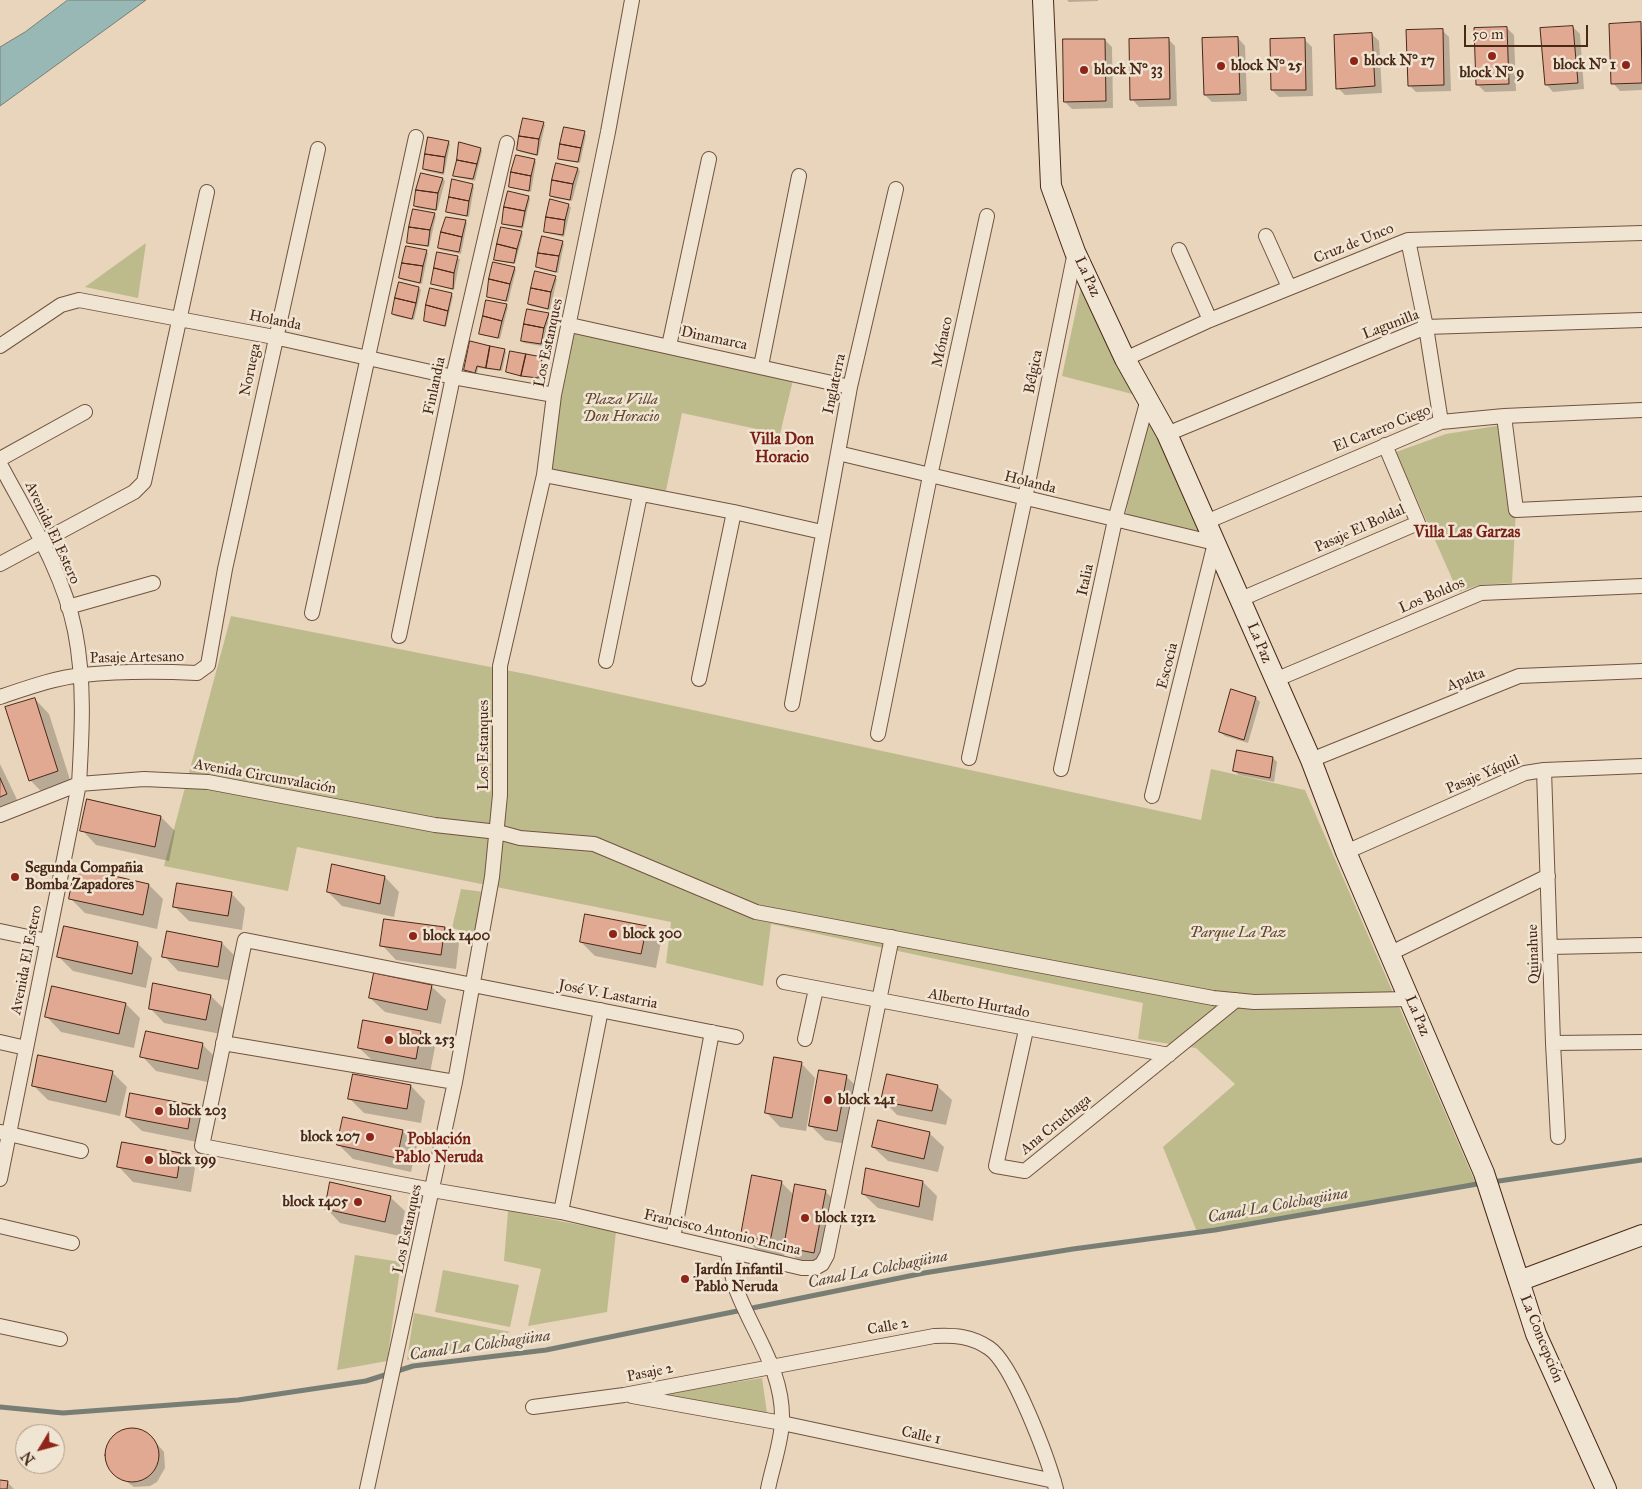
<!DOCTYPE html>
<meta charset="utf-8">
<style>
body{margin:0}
#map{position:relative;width:1642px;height:1489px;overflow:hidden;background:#e8d5bc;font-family:"IM FELL Great Primer",serif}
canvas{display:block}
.north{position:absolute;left:15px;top:1424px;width:50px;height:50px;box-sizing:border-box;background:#f0e4d3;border:1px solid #ae9987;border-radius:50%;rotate:233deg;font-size:14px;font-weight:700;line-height:20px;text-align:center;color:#4a2816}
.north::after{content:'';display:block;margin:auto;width:18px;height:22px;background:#8f2418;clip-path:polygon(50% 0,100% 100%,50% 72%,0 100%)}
.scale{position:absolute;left:1464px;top:25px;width:124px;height:22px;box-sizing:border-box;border:2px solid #4a2816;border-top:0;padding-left:6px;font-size:15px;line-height:18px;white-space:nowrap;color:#4a2816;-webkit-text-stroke:4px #f0e4d3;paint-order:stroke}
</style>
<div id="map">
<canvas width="1642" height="1489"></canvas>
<div class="north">N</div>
<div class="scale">50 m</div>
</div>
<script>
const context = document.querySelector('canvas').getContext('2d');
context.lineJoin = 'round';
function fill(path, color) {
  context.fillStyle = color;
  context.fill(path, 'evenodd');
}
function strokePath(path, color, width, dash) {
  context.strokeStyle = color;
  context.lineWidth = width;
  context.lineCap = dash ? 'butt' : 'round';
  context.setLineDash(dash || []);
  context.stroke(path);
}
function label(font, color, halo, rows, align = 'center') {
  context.font = font + ' "IM FELL Great Primer",serif';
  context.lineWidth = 5;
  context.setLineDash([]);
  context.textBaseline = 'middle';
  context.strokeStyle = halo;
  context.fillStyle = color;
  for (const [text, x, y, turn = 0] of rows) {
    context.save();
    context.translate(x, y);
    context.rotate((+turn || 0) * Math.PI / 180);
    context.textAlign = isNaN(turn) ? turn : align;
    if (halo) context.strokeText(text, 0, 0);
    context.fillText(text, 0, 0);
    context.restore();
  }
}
fill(new Path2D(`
 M146 243 138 298 85 287Z
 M1084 273 1144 397 1062 376Z
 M573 330 793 380 780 434 682 413 665 495 548 473Z
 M1148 408 1208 537 1125 517Z
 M1502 425 1516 510 1512 583 1479 585 1458 592 1396 452 1446 434Z
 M231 616 531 675 1201 820 1211 769 1305 790 1476 1184 1197 1232 1163 1147 1235 1084 1196 1048 1138 1039 1143 1003 771 924 763 986 666 963 671 922 297 847 288 891 164 866Z
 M461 889 484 892 477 935 452 928Z
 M508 1211 616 1232 607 1312 528 1326 541 1269 504 1261Z
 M355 1255 401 1262 387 1361 337 1370Z
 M443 1270 519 1285 510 1327 435 1312Z
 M414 1313 510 1332 452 1352 407 1360Z
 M762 1378 767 1413 655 1395Z`), '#bdbb8c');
const water = new Path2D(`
 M68 0H146L0 106V47L25 32Z`);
fill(water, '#98b8b5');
strokePath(water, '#797e75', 1);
fill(new Path2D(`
 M1067 0H1098V1L1069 2Z
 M1640 24 1642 90 1620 91 1613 83Z
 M1573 27 1580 34 1584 89 1553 92 1546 84Z
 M1507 28 1514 35 1516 91 1485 92 1478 85Z
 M1442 30 1449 37 1451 91 1416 92 1409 85Z
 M1372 34 1379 41 1382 93 1345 95 1338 88Z
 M1238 38 1245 46 1247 101 1212 102 1205 95Z
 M1168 39 1175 46 1177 106 1139 107 1132 99Z
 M1105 40 1112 47 1113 108 1072 109 1065 102Z
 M1305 40 1312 47 1313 96 1279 97 1272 90Z
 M543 123 545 125 538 156 520 152 519 150Z
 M584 133 586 135 580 163 561 160 559 158Z
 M448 142 450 144 444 175 426 171 424 169Z
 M480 149 482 151 475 181 457 177 455 176Z
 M534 160 536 162 531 192 512 188 511 186Z
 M578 169 580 171 572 201 554 198 552 196Z
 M443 179 445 181 437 211 417 208 415 206Z
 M472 185 474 187 469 217 450 213 448 211Z
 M529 197 530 199 523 229 505 225 503 223Z
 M551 201 571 207 564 237 545 232Z
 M434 214 436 216 429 247 410 244 408 242Z
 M465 221 467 223 461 254 441 250 439 248Z
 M521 232 523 234 515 264 497 261 495 259Z
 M562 242 564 244 558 273 540 269 538 267Z
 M426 252 428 253 422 284 402 280 401 278Z
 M438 253 460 259 454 290 432 284Z
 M514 268 516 270 508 302 490 298 488 296Z
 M555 278 557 279 550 310 531 306 529 304Z
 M419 288 421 290 414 320 395 316 393 314Z
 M451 294 453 296 446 327 427 322 425 320Z
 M506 305 508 307 500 339 482 335 480 333Z
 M548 314 550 316 542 346 524 343 522 341Z
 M504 350 506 352 502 371 478 368 477 374 466 370Z
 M541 358 543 360 540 379 507 372Z
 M1232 691 1256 698 1260 702 1248 743 1225 736 1220 732Z
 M35 699 49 714 72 786 44 794 30 780Z
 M1273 758 1277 762 1274 782 1239 775 1234 771Z
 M0 764 21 808 0 818Z
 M161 817 175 831 169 861 96 845 82 830Z
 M76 869 149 885 163 899 157 929 85 913 70 898Z
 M385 877 399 892 394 917 342 906 328 892Z
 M231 893 245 908 242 930 189 921 174 906Z
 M646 927 661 942 656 968 595 956 581 942Z
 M445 928 459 943 456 969 396 960 382 945Z
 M222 943 236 957 232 981 178 971 164 956Z
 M138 944 152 958 146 988 73 971 59 957Z
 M431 986 446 1000 441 1024 385 1012 370 998Z
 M211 996 225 1010 221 1034 164 1023 150 1008Z
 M126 1004 140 1018 134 1048 61 1032 47 1017Z
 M147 1033 203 1045 217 1059 212 1083 156 1071 142 1056Z
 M420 1033 435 1047 430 1073 374 1062 359 1048Z
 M801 1063 815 1078 806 1131 780 1127 766 1112Z
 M112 1072 127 1087 120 1116 48 1100 33 1085Z
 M846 1076 861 1091 851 1145 825 1140 811 1126Z
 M411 1086 425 1101 421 1123 364 1113 350 1099Z
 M937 1086 952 1100 946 1125 897 1115 883 1100Z
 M192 1106 206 1121 202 1143 142 1131 127 1117Z
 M402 1131 417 1145 411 1172 353 1159 339 1145Z
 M929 1133 944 1147 938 1172 888 1161 873 1147Z
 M181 1154 195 1168 191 1192 133 1182 119 1167Z
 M781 1182 795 1196 826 1192 840 1206 828 1267 799 1261 786 1248 784 1256 757 1250 742 1235Z
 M923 1182 937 1196 933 1221 878 1208 863 1194Z
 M390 1197 405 1211 400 1236 340 1223 326 1208Z
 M129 1429 138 1430 152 1438 164 1452 165 1468 157 1482 150 1486 134 1487 111 1470 106 1453 113 1437Z
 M0 1482H7L14 1489H0Z`), '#0003');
strokePath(new Path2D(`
 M1492 1182 1642 1160
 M0 1407 63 1413 238 1400 366 1381 413 1366 546 1350 924 1273 1073 1249 1215 1230 1483 1183`), '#797e75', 5);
const building = new Path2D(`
 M1641 22 1642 83 1611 84 1609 24Z
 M1573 26 1578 83 1545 85 1540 28Z
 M1507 27 1509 84 1476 85 1474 28Z
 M1443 29 1444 85 1408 86 1406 30Z
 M1372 33 1375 86 1336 89 1334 35Z
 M1238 37 1240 94 1204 95 1202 38Z
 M1169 38 1170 99 1130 100 1129 39Z
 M1305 38 1306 90H1271L1270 39Z
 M1063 39H1105L1106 101 1064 102Z
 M523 118 544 122 539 139 519 136Z
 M564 127 585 131 581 148 560 144Z
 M519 136 539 139 537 155 517 150Z
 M428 137 449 141 445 157 425 154Z
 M459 142 481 148 477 164 457 160Z
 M560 144 581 148 578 162 558 159Z
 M425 154 445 157 443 173 423 169Z
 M516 155 535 159 531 176 511 172Z
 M457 160 477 164 473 179 453 176Z
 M556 163 578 168 573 184 552 180Z
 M511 172 531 176 529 191 509 187Z
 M421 173 443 178 438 193 416 190Z
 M452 179 473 184 469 201 449 197Z
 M552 180 573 184 570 200 550 196Z
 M416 190 438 193 436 210 414 206Z
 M508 191 529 196 525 211 504 207Z
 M449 197 469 201 467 216 446 212Z
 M550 199 569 204 565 220 546 217Z
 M504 207 525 211 522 227 502 224Z
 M413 209 435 213 430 230 409 227Z
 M446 217 466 220 462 237 441 232Z
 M546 217 565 220 563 235 544 232Z
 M409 227 430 230 428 246 407 243Z
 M501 227 522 231 517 249 497 244Z
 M441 232 462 237 459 252 438 248Z
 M542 236 563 241 559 256 538 253Z
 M497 244 517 249 514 263 494 260Z
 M406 246 427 250 423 266 402 263Z
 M437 252 458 256 454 273 434 268Z
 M538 253 559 256 556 272 536 267Z
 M493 262 515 267 510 284 489 279Z
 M402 263 423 266 420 283 399 278Z
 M434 268 454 273 453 289 431 284Z
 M535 271 556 276 551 292 531 288Z
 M489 279 510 284 506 301 487 297Z
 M399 282 419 287 416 303 395 298Z
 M430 288 452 293 448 311 426 305Z
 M531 288 551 292 548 309 528 304Z
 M395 298 416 303 412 319 392 314Z
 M486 300 507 304 502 321 483 316Z
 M426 305 448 311 445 326 424 321Z
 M527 309 549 313 544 328 524 324Z
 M483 316 502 321 498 338 479 334Z
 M524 324 544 328 541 344 521 341Z
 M470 341 490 346 486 368 477 366 475 373 464 370Z
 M490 346 505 349 500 370 486 368Z
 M510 351 526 354 521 376 506 372Z
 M526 354 542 357 538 378 521 376Z
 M1231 689 1256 697 1244 740 1219 732Z
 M35 698 58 771 29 781 5 707Z
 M1237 750 1273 757 1270 778 1233 771Z
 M0 778 7 794 0 797Z
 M87 799 161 816 155 847 80 831Z
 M332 864 385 876 380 904 327 892Z
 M75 867 149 884 143 915 69 899Z
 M177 883 232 892 228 916 173 907Z
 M585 914 647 926 641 954 580 942Z
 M384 919 445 927 441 955 380 946Z
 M64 926 138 942 132 974 57 957Z
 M167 931 222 942 218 967 162 957Z
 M374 973 432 985 427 1010 369 998Z
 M153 983 211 995 206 1020 149 1009Z
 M52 986 126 1003 119 1034 45 1017Z
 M363 1020 421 1031 416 1059 358 1048Z
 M146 1031 203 1043 198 1069 140 1057Z
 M38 1055 113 1071 106 1102 32 1086Z
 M774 1057 802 1062 792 1118 765 1113Z
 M819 1070 847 1075 837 1131 809 1126Z
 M353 1074 411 1085 407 1109 348 1099Z
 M887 1074 938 1085 932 1111 881 1101Z
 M130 1093 192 1105 188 1129 126 1117Z
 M343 1117 403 1130 397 1158 337 1145Z
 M878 1120 930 1132 924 1159 872 1147Z
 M122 1142 181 1153 177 1178 117 1167Z
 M866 1168 923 1181 919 1207 862 1194Z
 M752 1175 782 1181 770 1242 741 1235Z
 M330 1182 391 1196 385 1222 325 1209Z
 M795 1184 826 1190 814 1253 784 1247Z
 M105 1455a27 27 0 1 1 54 0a27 27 0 1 1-54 0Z
 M0 1480 8 1481 7 1489H0Z`);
fill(building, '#e1a892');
strokePath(building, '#4a2816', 1);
const street = new Path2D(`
 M1266 236 1289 287
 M1408 240 1426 327 1441 422
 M1179 250 1210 320
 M570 325 850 387
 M0 346 61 305 79 300 274 337 453 377 554 395
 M669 346 709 159
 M1125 359 1210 320 1408 240 1642 233
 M761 366 799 176
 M1504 416 1516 510 1642 504
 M1167 434 1426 327 1642 320
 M838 453 1215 543 1152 796
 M0 459 85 412
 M0 464C28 517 63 571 75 631 85 682 82 733 79 784L0 1179
 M544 475 734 512 822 532
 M1206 522 1441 422 1504 416 1642 410
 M0 564 134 492 144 482 207 192
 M1241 599 1418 523 1385 445
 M68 607 153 583
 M312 613 416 137
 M399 636 453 377 507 143
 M606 661 640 495
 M699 679 734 512
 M1275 680 1481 593 1642 586
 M0 697C27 688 54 678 82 675 120 671 159 671 197 673L208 665 225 569 318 149
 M792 704 850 387 896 189
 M878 734 930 476 987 216
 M969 758 1025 498 1075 252
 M1311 760 1519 676 1642 671
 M1061 769 1115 520 1148 399
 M1544 770 1553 1043 1558 1137
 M0 815 79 784 144 779 208 782 435 825 498 832 520 838 594 844 756 912 1213 998 1254 1002 1409 999
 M1346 852 1525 773 1544 770 1642 766
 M0 931 47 941
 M1550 947 1642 945
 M1389 954 1548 876
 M784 982 1169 1055
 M1026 1030 996 1166 1025 1171 1236 1000
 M736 1037 245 940 202 1146 432 1190 561 1212 802 1268H815L822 1264 827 1255 892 937
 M805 1039 816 989
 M0 1042 26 1048
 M223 1043 455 1082
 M1553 1043 1642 1042
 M1 1132 81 1151
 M561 1212 601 1010
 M0 1226 72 1243
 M673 1238 712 1032
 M728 1253C730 1263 732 1276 735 1286 752 1333 784 1370 782 1422 781 1444 772 1468 768 1489
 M0 1326 60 1339
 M632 1396 782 1423 1054 1481
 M533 1407 624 1395 934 1336C955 1335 971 1336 989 1348 1013 1364 1048 1459 1056 1489
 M367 1489 455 1082 492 877 500 795V666L544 475 554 395 608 132 632 0`);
const secondary = new Path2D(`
 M1043 0 1051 186 1075 252 1125 359 1167 434 1311 760 1346 852 1484 1173 1519 1281
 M1606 1489 1536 1334 1519 1281 1642 1235`);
strokePath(street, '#725340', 16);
strokePath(secondary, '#4a2816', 22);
strokePath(street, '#f0e4d3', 14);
strokePath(secondary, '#f0e4d3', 20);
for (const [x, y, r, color] of [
 [1492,56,5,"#8f2418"],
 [1354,61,5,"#8f2418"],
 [1626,65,5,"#8f2418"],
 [1221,66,5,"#8f2418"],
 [1084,70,5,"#8f2418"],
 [15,877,5,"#8f2418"],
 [613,934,5,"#8f2418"],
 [413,936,5,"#8f2418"],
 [389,1040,5,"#8f2418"],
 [828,1100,5,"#8f2418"],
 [159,1111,5,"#8f2418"],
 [370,1137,5,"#8f2418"],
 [149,1160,5,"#8f2418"],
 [358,1202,5,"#8f2418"],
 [805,1218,5,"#8f2418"],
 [685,1279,5,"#8f2418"]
]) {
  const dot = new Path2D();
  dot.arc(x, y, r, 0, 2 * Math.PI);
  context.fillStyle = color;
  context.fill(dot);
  strokePath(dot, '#f0e4d3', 2);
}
label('bold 15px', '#4a2816', '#f0e4d3', [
 ["block N° 17",1364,61],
 ["block N° 1",1616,65,"right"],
 ["block N° 25",1231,66],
 ["block N° 33",1094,70],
 ["block N° 9",1492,73,"center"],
 ["Segunda Compañia",25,868],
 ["Bomba Zapadores",25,885],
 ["block 300",623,934],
 ["block 1400",423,936],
 ["block 253",399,1040],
 ["block 241",838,1100],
 ["block 203",169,1111],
 ["block 207",360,1137,"right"],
 ["block 199",159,1160],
 ["block 1405",348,1202,"right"],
 ["block 1312",815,1218],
 ["Jardín Infantil",695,1270],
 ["Pablo Neruda",695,1287]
], 'left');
label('15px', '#4a2816', '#f0e4d3', [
 ["Cruz de Unco",1354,244,-22],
 ["La Paz",1087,277,65],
 ["Holanda",275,321,11],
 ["Lagunilla",1391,325,-21],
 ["Dinamarca",714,339,12],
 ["Mónaco",943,342,-78],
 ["Los Estanques",549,343,-78],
 ["Noruega",251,370,-78],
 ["Bélgica",1034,372,-79],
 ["Inglaterra",835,384,-78],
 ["Finlandia",435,386,-78],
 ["El Cartero Ciego",1382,429,-22],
 ["Holanda",1030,483,14],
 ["Pasaje El Boldal",1360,529,-24],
 ["Avenida El Estero",52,533,65],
 ["Italia",1086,580,-78],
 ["Los Boldos",1432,596,-23],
 ["La Paz",1259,643,67],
 ["Pasaje Artesano",137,658,-1],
 ["Escocia",1168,666,-76],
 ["Apalta",1466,680,-22],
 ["Los Estanques",484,745,-90],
 ["Pasaje Yáquil",1483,775,-23],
 ["Avenida Circunvalación",265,777,10],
 ["Quinahue",1534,954,-92],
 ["Avenida El Estero",27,960,-79],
 ["José V. Lastarria",608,995,11],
 ["Alberto Hurtado",979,1004,11],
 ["La Paz",1417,1016,67],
 ["Ana Cruchaga",1056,1125,-39],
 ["Los Estanques",408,1229,-78],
 ["Francisco Antonio Encina",722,1233,13],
 ["Calle 2",888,1327,-10],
 ["La Concepción",1541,1339,68],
 ["Pasaje 2",650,1373,-11],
 ["Calle 1",921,1436,12]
]);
label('italic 15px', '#61452e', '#f0e4d3', [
 ["Plaza Villa",621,400],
 ["Don Horacio",621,417],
 ["Parque La Paz",1238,933]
]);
label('bold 16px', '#7a1f14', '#f0e4d3', [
 ["Villa Don",782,440],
 ["Horacio",782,458],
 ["Villa Las Garzas",1467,533],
 ["Población",439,1140],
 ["Pablo Neruda",439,1158]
]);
label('italic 16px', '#5a4536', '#f0e4d3', [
 ["Canal La Colchagüina",1278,1206,-10],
 ["Canal La Colchagüina",878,1270,-11],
 ["Canal La Colchagüina",480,1346,-8]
]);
</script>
